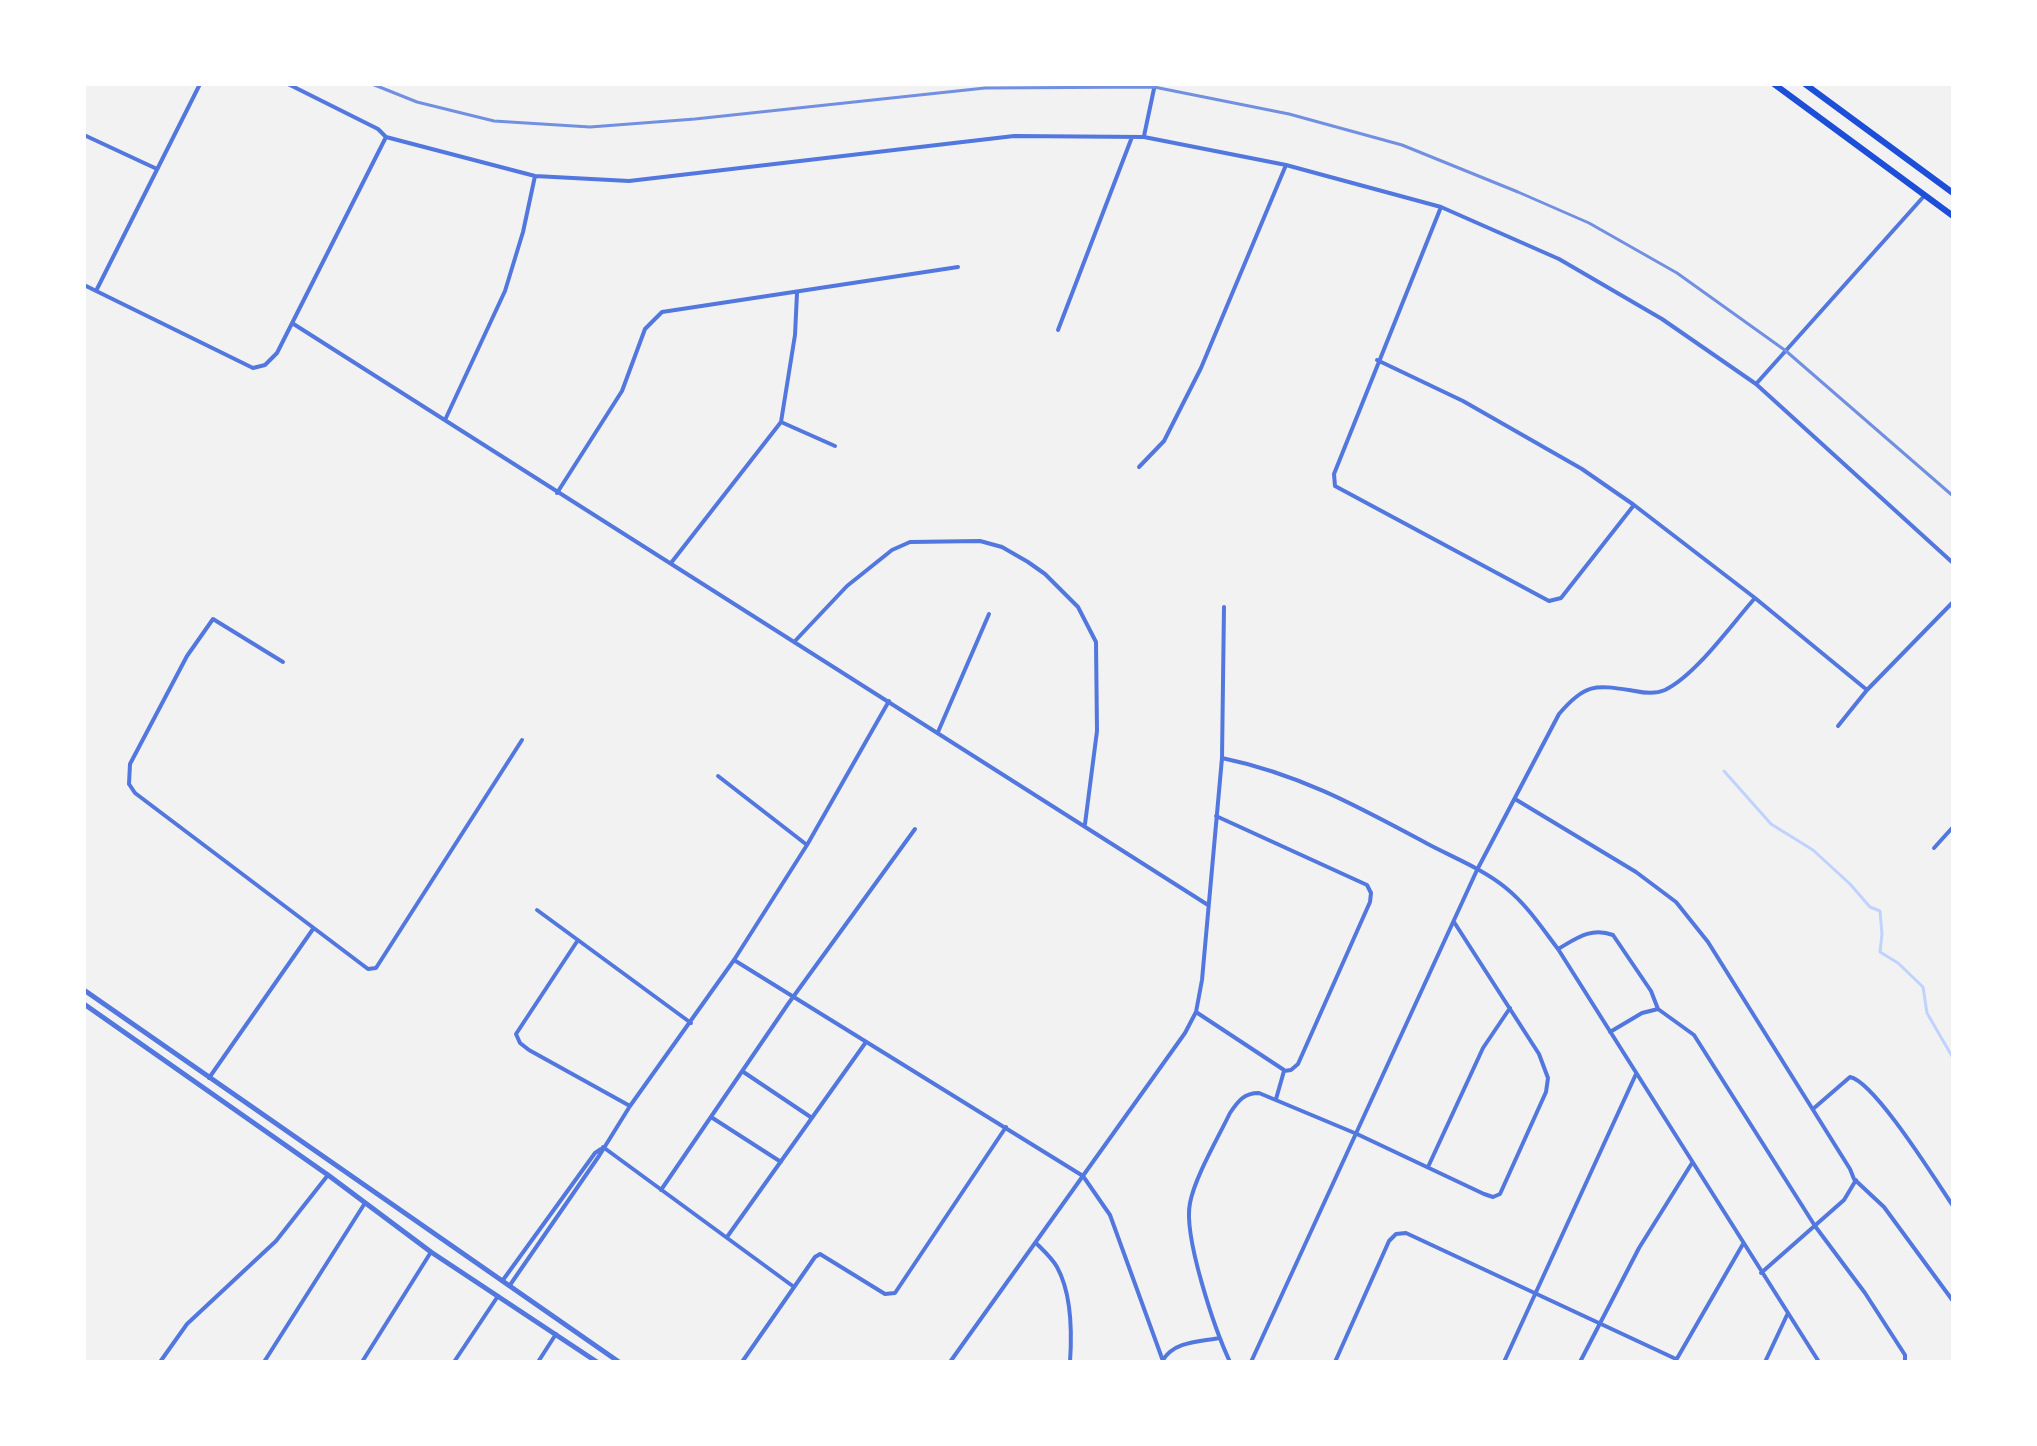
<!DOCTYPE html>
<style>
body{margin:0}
#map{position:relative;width:2037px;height:1446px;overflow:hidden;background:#f2f2f2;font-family:"Archivo Narrow",sans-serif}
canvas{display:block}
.frame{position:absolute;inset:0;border:86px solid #fff;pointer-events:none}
</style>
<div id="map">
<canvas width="2037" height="1446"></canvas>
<div class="frame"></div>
</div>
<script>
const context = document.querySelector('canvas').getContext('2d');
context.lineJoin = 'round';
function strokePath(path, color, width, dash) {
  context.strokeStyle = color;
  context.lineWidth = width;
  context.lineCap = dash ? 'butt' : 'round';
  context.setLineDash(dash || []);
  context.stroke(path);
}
strokePath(new Path2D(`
 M1724 771 1771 824 1813 850 1850 884 1870 907 1880 911 1882 934 1880 952 1898 963 1923 987 1927 1013 1953 1058`), '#bfd3fe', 3);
strokePath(new Path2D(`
 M288 84 378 129 386 137 535 176 629 181 1014 136 1144 137 1286 165 1441 207 1559 259 1662 319 1756 384 1953 563
 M84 135 157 169
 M1144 136 1155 84
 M1441 207 1334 474 1335 486 1549 601 1561 598 1634 505
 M84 285 253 368 265 365 277 353 386 137
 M96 291 200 84
 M292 323 1208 905
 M1058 330 1132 137
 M1377 360 1463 401 1582 469 1634 505 1755 598 1867 690
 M1756 384 1925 195
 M445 420 505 291 523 232 535 176
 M781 422 835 446
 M1139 467 1164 441 1201 368 1286 165
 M557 493 622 391 645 329 662 312 958 267
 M671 563 781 422 795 335 797 293
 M795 641 847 586 892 550 910 542 980 541 1002 547 1028 562 1045 574 1078 607 1096 642 1097 731 1085 824
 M283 662 213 619 187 656 130 764 129 784 135 793 368 969 376 968 522 740
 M1838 726 1867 690 1953 602
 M938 732 989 614
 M1222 758C1299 774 1357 806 1426 843 1452 857 1483 869 1506 888 1527 905 1542 928 1558 949L1819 1362
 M718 776 807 845
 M1515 799 1636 872 1676 902 1708 942 1850 1169 1854 1179 1884 1207 1953 1301
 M1216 816 1367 885 1371 893 1370 902 1298 1064 1291 1070 1284 1071
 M1934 848 1953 827
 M537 910 691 1023
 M578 940 516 1034 520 1043 529 1050 630 1106
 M1558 949C1577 938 1591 927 1613 935L1651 991 1658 1009 1694 1035 1815 1226 1865 1293 1905 1355V1362
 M734 960 1083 1176 1110 1215 1163 1361
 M1196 1012 1284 1070
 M1610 1032 1642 1013 1658 1009
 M742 1071 812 1118
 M209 1078 313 929
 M1276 1099 1284 1071
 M1813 1109 1850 1077C1875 1082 1936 1181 1953 1206
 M711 1117 781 1162
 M603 1147 794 1287
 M1428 1167 1483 1048 1510 1008
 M661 1190 788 1004 915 829
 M727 1237 866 1042
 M1036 1243C1043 1250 1052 1258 1057 1267 1072 1294 1072 1333 1070 1362
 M1761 1273 1844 1200 1856 1180
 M503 1280 595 1153 601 1149
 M510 1285 599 1156 630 1106 734 960 807 845 889 701
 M1163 1360C1175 1341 1199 1342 1219 1338
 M160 1362 187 1324 276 1241 328 1175
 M264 1362 365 1203
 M362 1362 431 1252
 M454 1362 498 1296
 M538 1362 556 1334
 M742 1362 815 1257 820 1254 885 1294 895 1293 1006 1127
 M950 1362 1185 1033 1196 1012 1202 980 1222 758 1224 607
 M1230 1362C1215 1330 1183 1236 1190 1203 1195 1177 1218 1138 1230 1113 1238 1101 1244 1093 1259 1093L1357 1134 1484 1194 1493 1197 1500 1194 1546 1092 1548 1078 1539 1054 1454 922
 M1251 1362 1477 870 1559 714C1586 682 1596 685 1635 691 1644 693 1656 694 1665 690 1696 675 1731 625 1755 598
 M1335 1362 1389 1241 1396 1234 1406 1233 1676 1359
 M1504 1362 1636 1074
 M1580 1362 1639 1248 1692 1163
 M1675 1362 1743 1244
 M1765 1362 1787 1315`), '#5277de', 4);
strokePath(new Path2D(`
 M84 990 619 1362
 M84 1004 328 1175 431 1252 597 1362`), '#5277de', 5);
strokePath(new Path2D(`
 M1774 84 1953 216
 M1805 84 1953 193`), '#1d4ed8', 6);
strokePath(new Path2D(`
 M372 84 417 102 494 121 590 127 695 119 985 88 1154 87 1289 114 1402 145 1518 192 1589 223 1677 273 1786 351 1953 496`), '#7290e2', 3);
</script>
